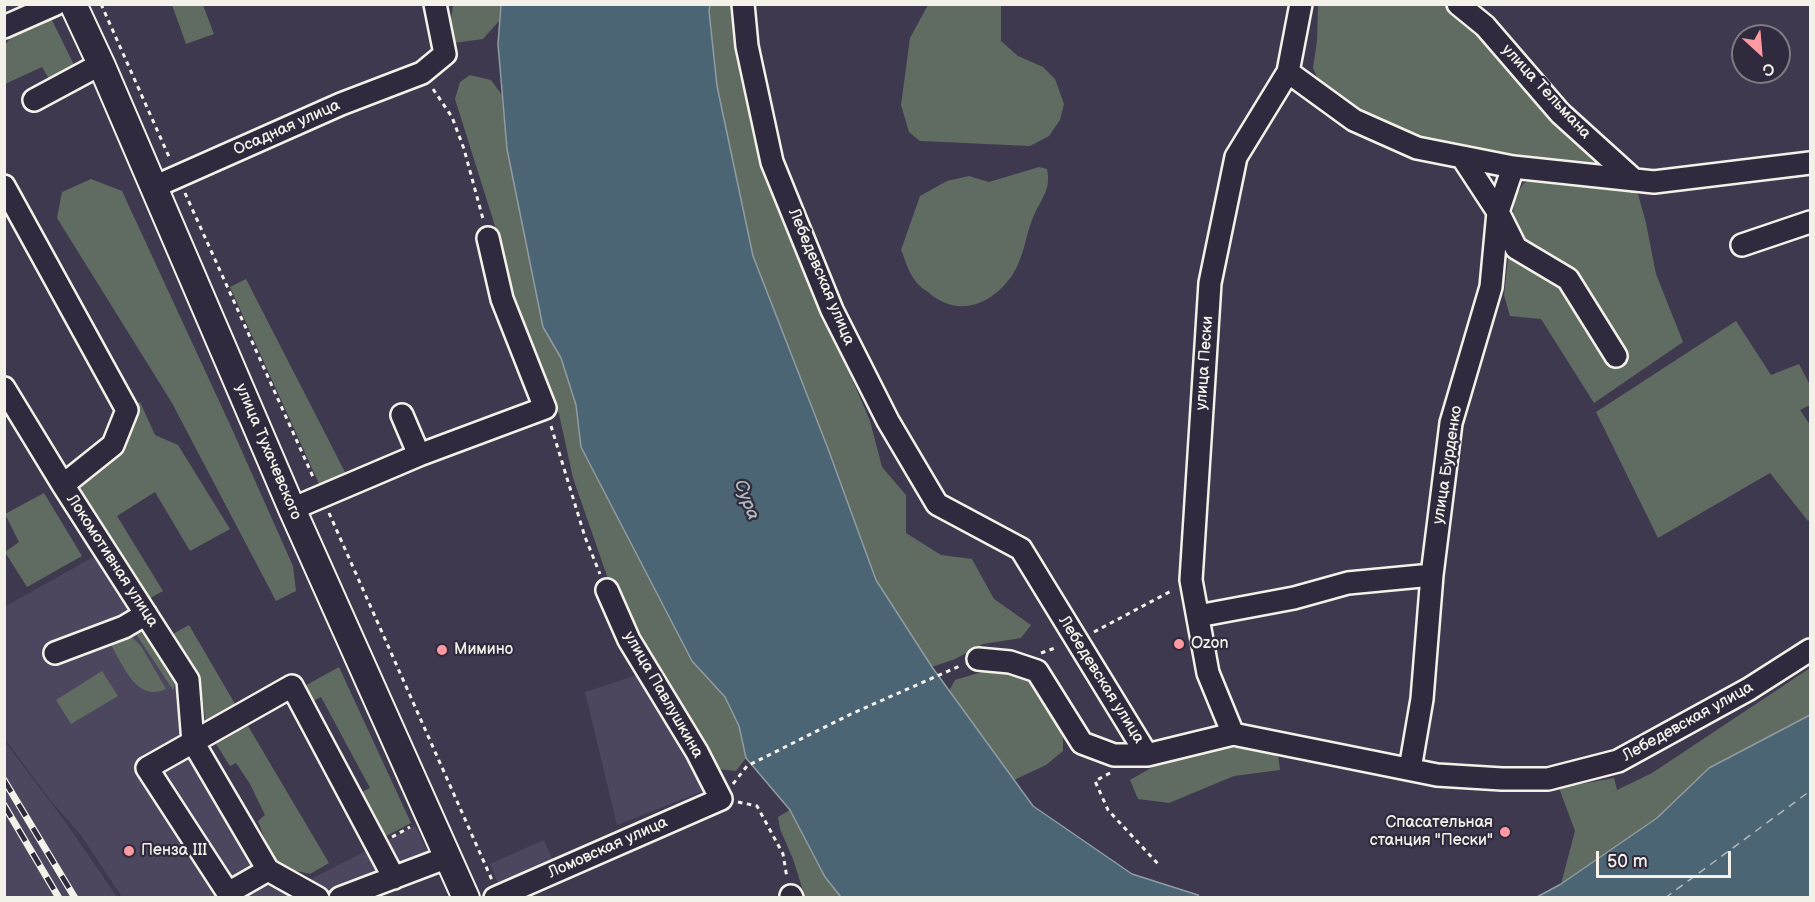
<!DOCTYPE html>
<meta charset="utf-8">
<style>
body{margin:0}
#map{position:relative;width:1815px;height:902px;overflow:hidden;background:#3f394f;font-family:"Balsamiq Sans",sans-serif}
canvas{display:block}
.frame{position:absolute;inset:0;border:6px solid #f4f1e8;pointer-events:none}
.north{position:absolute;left:1731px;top:24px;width:60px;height:60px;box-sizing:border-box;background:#2f2a3d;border:2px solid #7e7a81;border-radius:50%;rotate:154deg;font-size:16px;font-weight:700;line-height:24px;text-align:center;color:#f4f1e8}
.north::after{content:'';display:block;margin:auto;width:21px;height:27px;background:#ff9aa2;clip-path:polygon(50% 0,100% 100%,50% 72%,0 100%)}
.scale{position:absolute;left:1596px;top:851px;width:135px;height:27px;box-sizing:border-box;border:3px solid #f4f1e8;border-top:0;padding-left:8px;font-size:18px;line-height:21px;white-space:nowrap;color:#f4f1e8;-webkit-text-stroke:4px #2f2a3d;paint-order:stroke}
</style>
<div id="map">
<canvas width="1815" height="902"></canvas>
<div class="frame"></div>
<div class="north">С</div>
<div class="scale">50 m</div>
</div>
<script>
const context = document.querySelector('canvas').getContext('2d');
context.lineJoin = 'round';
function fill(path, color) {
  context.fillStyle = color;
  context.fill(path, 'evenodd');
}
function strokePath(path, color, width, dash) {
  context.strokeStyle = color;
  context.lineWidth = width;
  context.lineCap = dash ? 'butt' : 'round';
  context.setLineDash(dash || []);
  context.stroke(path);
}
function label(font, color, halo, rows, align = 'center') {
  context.font = font + ' "Balsamiq Sans",sans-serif';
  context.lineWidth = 4.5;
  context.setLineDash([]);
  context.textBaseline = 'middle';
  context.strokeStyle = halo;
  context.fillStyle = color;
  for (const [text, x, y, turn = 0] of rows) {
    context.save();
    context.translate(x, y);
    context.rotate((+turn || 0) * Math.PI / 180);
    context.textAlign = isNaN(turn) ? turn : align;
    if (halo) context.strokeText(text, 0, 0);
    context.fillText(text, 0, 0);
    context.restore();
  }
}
fill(new Path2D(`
 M97 555 168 652 201 731 256 823 271 869 311 879 415 826 437 869 374 897H299L296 893 288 898 122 897 81 835 51 801 5 739 4 607Z
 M637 675 679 728 711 788 617 825 585 692Z
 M5 742 64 820 117 897H5Z
 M544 840 553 861 499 885 490 864Z`), '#4d465f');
fill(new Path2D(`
 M172 5H203L214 34 186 44Z
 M453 5H501L499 21 483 39 454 43 449 34Z
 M710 5H732L738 52 765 173 870 421 882 467 906 495V533L941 555 972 559 994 599 1031 625 1021 638 983 644 955 659 932 667 876 580 827 446 753 256 717 86 709 11Z
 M928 5H1001V41L1018 56 1043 67 1055 79 1064 104 1060 120 1049 136 1030 146 920 141 909 132 901 105 910 38Z
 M1318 5H1449L1483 32 1612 171 1445 145 1373 122 1321 86 1313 68 1317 41Z
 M49 14 76 69 52 84 42 67 5 84V45L28 16Z
 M470 75 491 80 502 95 507 149 543 327 561 358 576 405 581 447 692 661 725 697 739 726 746 758 736 771 717 769 633 634 607 576 573 478 559 414 541 367 521 324 495 226 455 99 460 82Z
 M1039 167 1047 169C1051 188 1043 197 1035 213 1025 234 1025 257 1011 277 989 307 956 317 928 292 923 289 917 284 914 279 908 271 905 259 901 250L920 196 947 181 969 176 989 182Z
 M1539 176 1622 186 1638 194 1646 223 1656 274 1683 342 1594 403 1541 319 1510 316 1504 295 1515 196 1524 183Z
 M91 179 122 191 232 429 293 566 296 591 276 601 172 403 57 218 62 192Z
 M246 279 347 476 321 488 230 287Z
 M1736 321 1771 375 1799 364 1810 385V405L1800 410 1810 425V519L1808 521 1770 473 1658 538 1596 412Z
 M140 402 155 435 178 445 230 529 190 551 155 492 117 516 163 591 143 602 73 489 134 405Z
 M44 493 82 556 27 587 5 552 19 542 5 514Z
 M189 625 238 709 206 724 200 682 171 635Z
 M140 630 148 633 177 679 173 690 136 634Z
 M128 633 141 646 166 689C137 703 123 665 111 645Z
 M1005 665 1028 672 1063 728V751L1046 765 1014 780 949 691 955 680Z
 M339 667 411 823 367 846 342 802 370 788 321 697 309 703 301 688Z
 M1810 668V715L1709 768 1657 818 1561 884 1575 831 1559 788 1614 778 1617 790 1652 773Z
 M102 671 118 696 71 724 56 700Z
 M248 726 329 863 310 874 275 866 258 821 265 815 250 784 236 763 230 766 216 744Z
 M1253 746 1278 755 1280 770 1234 776 1169 803 1138 799 1130 780 1179 752Z
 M790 810 825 877 841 897H805L793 859 780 829 778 817Z`), '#606c61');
const water = new Path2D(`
 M501 5H710L709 11 717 86 753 256 827 446 876 580 932 667 1033 806 1132 874 1198 895 1199 897H841L825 877 790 810 746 758 739 726 725 697 692 661 581 447 576 405 561 358 543 327 507 149 498 44Z
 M1810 715V897H1537L1561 884 1657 818 1709 768Z`);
fill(water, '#4c6574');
strokePath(water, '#8f9da2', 1.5);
strokePath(new Path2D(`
 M1665 898 1810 791`), '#b1b9ba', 1.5, [8, 6]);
const minor = new Path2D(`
 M743 4 747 46 772 162 832 310 888 421 937 504 1021 549 1147 755
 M1458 4 1485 26 1560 113 1634 180
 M4 27 56 4
 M1288 72 1354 120 1417 148 1513 167 1654 182 1810 163
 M34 100 101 64
 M1462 157 1498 212 1516 248 1568 279 1616 356
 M4 186 127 410 113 445 63 485
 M154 187 341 104 422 73 445 54 435 4
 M1742 245 1810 222
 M4 388 63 485 188 680 193 742 268 870 318 898
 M402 415 419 455
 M292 509 419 455 545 408 502 299 488 238
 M1198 616 1294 598 1348 583 1432 575
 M55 653 124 627 146 614
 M978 659 1010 662 1037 671 1082 743 1114 755H1147L1233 734 1437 775 1502 779H1548L1618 761 1749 689 1810 650
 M1233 734 1208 673 1191 580 1210 283 1236 157 1288 72 1301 4
 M1410 769 1422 699 1432 575 1451 423 1491 287 1498 212 1513 167
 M268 870 228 893 147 768 292 686 394 878
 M791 896 792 898
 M340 898 448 857
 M495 898 721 799 697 752 629 640 607 590`);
const major = new Path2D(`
 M73 4 101 64 292 509 466 898`);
strokePath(minor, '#f4f1e8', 26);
strokePath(major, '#f4f1e8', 30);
strokePath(new Path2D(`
 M101 4 170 159
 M433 89 452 117 464 149 483 219
 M185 193 314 479
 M551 426 585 537 600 574
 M329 513 492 880
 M1094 632 1173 590
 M1041 653 1058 647
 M1110 773 1095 781 1108 810 1159 865
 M733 784 747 766 851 714 962 665
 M738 802 757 806 783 854 787 878
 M392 837 410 827`), '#f4f1e8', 3, [4.5, 4.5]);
strokePath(minor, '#2f2a3d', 21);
strokePath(major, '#2f2a3d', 26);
const rail = new Path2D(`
 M4 780 75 898
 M4 805 59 898`);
strokePath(rail, '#f4f1e8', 7);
strokePath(rail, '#2f2a3d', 4.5, [14]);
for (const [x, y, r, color] of [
 [1179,644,6,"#ff9aa2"],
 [442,650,6,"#ff9aa2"],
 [1505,832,6,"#ff9aa2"],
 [129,851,6,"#ff9aa2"]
]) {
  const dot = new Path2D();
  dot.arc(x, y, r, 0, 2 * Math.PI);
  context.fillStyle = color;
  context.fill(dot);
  strokePath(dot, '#2f2a3d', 2);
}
label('16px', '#f4f1e8', '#2f2a3d', [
 ["улица Тельмана",1546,92,47],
 ["Осадная улица",287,128,-24],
 ["Лебедевская улица",821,277,67],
 ["улица Пески",1205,363,-86],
 ["улица Тухачевского",268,452,67],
 ["улица Бурденко",1448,465,-81],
 ["Локомотивная улица",112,561,57],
 ["Лебедевская улица",1101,680,58],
 ["улица Павлушкина",663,695,60],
 ["Лебедевская улица",1688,722,-29],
 ["Ломовская улица",608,848,-24]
]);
label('16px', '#f4f1e8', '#2f2a3d', [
 ["Ozon",1191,644],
 ["Мимино",454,650],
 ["Спасательная",1493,823,"right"],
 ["станция \"Пески\"",1493,841,"right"],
 ["Пенза III",141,851]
], 'left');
label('italic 18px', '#b1b9ba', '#2f2a3d', [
 ["Сура",746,500,69]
]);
</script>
